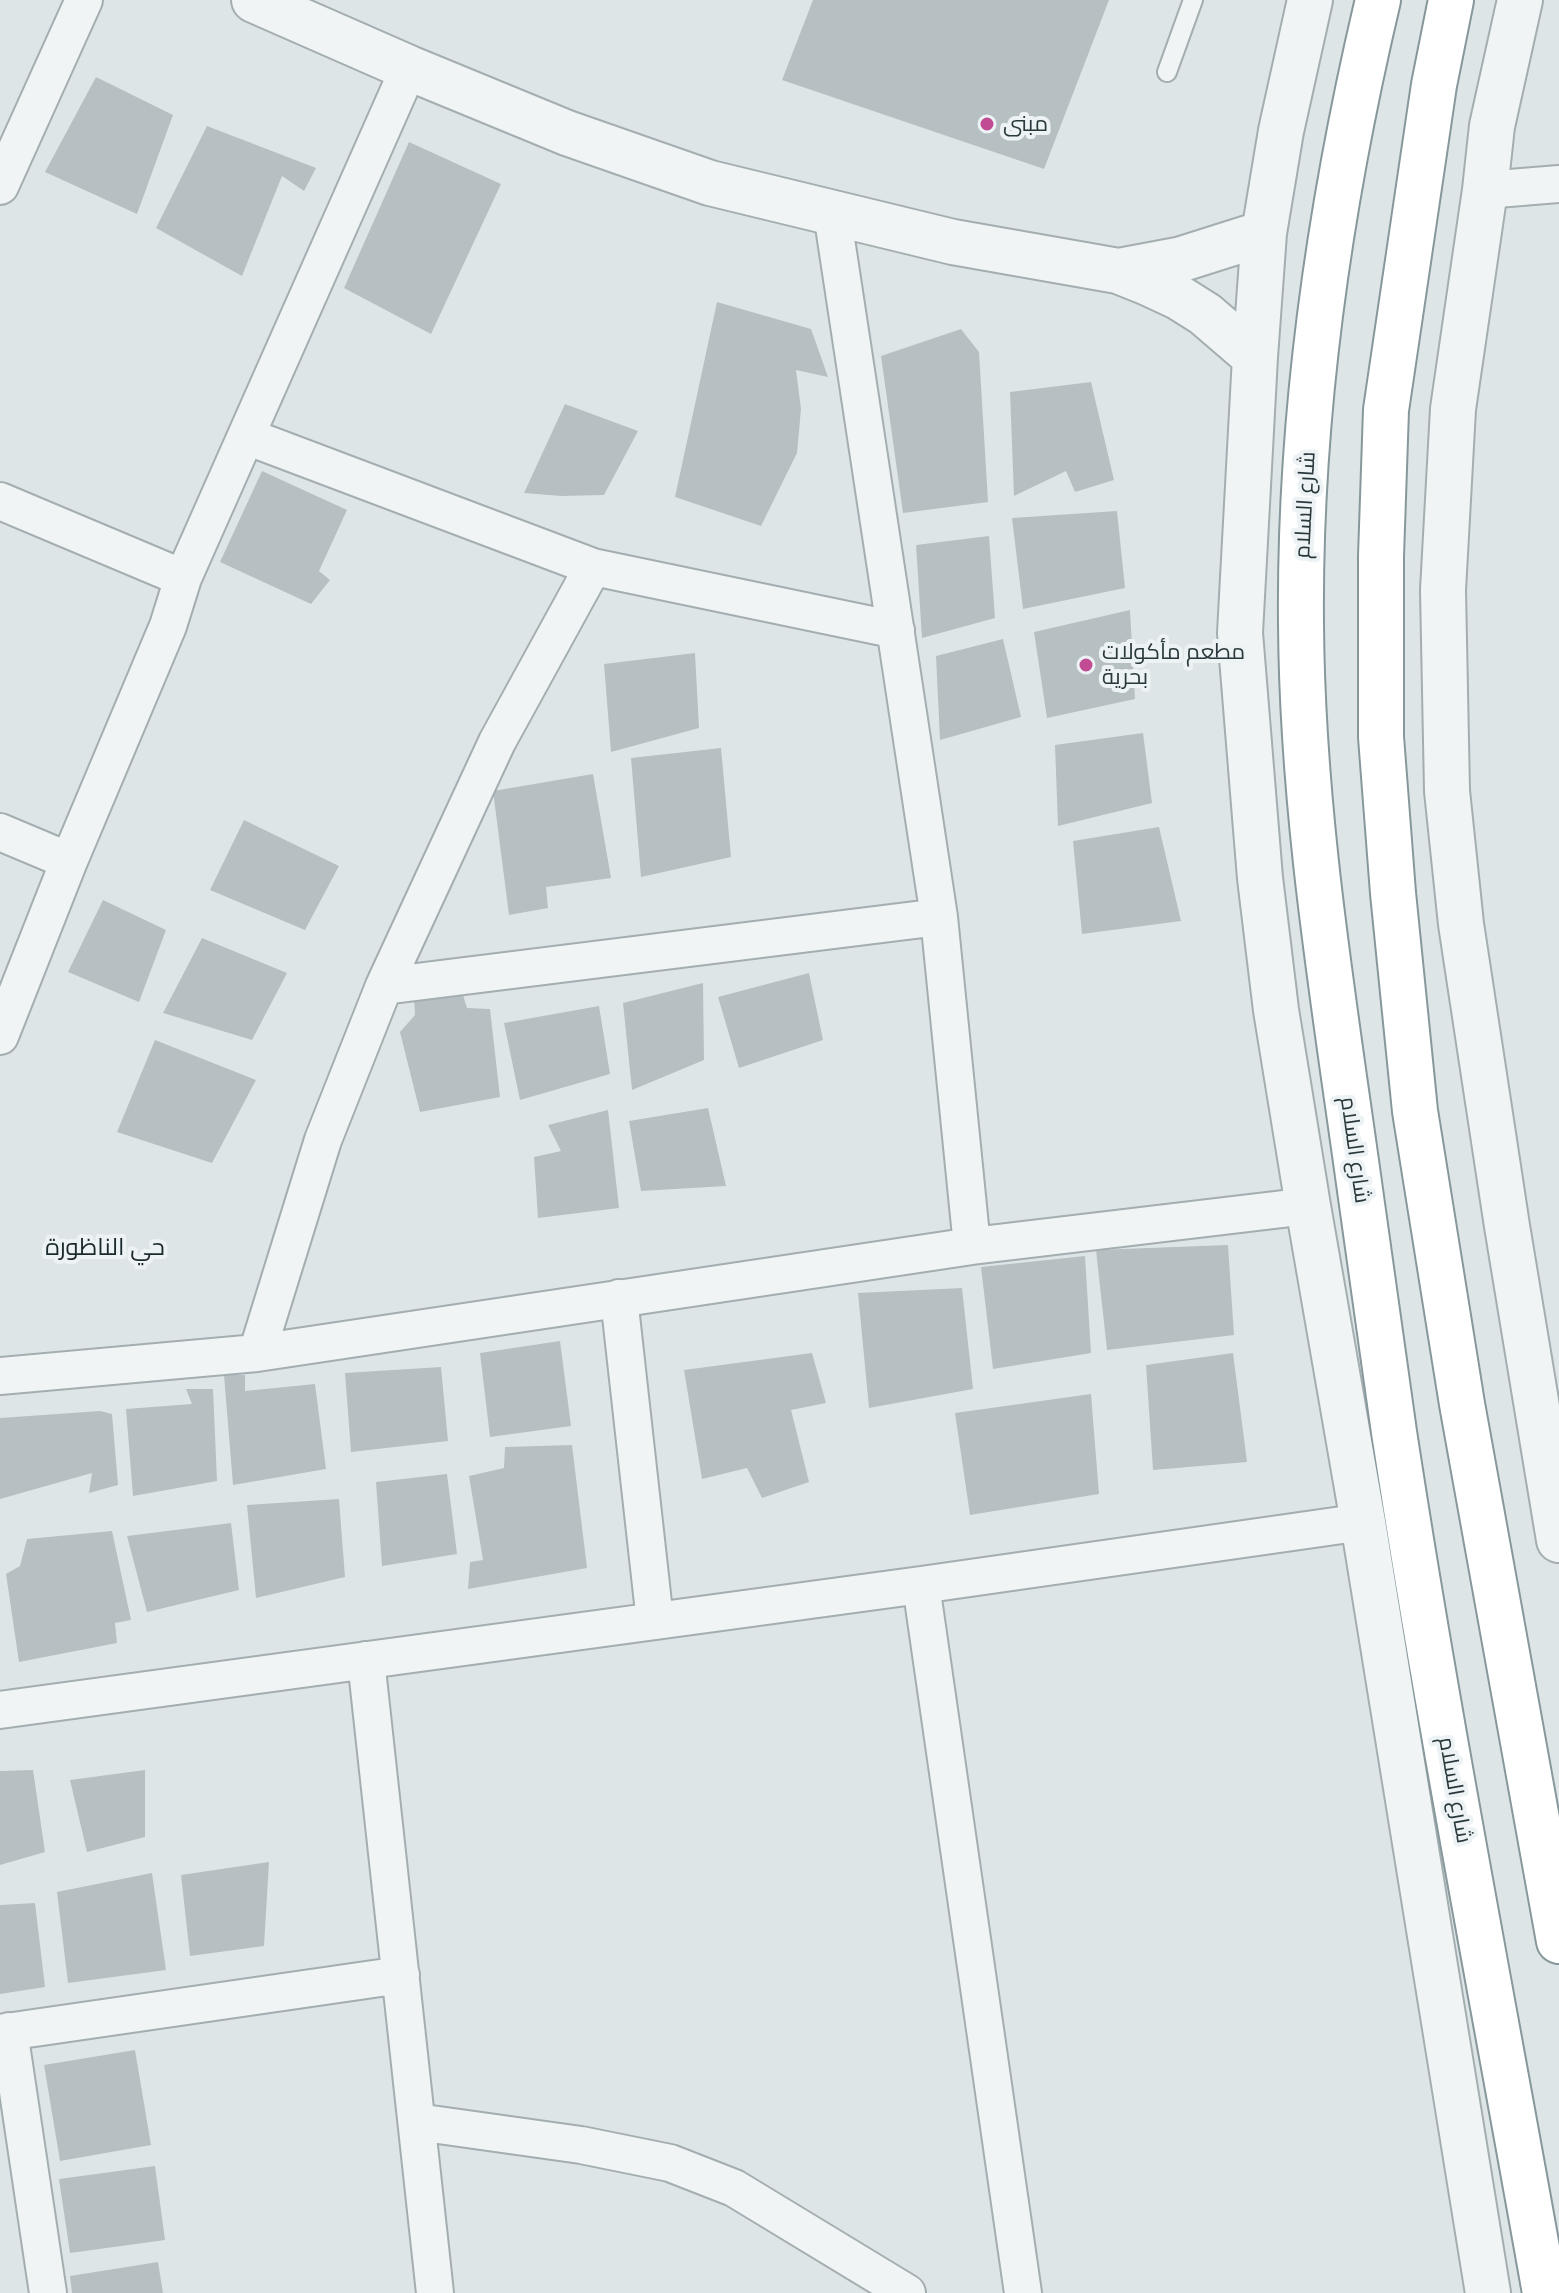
<!DOCTYPE html>
<meta charset="utf-8">
<style>
body{margin:0}
canvas{display:block;background:#dee5e6}
</style>
<canvas width="1559" height="2293"></canvas>
<script>
const context = document.querySelector('canvas').getContext('2d');
context.lineJoin = 'round';
function fill(path, color) {
  context.fillStyle = color;
  context.fill(path, 'evenodd');
}
function strokePath(path, color, width, dash) {
  context.strokeStyle = color;
  context.lineWidth = width;
  context.lineCap = dash ? 'butt' : 'round';
  context.setLineDash(dash || []);
  context.stroke(path);
}
function label(font, color, halo, rows, align = 'center') {
  context.font = font + ' "Public Sans",Cairo,sans-serif';
  context.lineWidth = 8;
  context.setLineDash([]);
  context.textBaseline = 'middle';
  context.strokeStyle = halo;
  context.fillStyle = color;
  for (const [text, x, y, turn = 0] of rows) {
    context.save();
    context.translate(x, y);
    context.rotate((+turn || 0) * Math.PI / 180);
    context.textAlign = isNaN(turn) ? turn : align;
    if (halo) context.strokeText(text, 0, 0);
    context.fillText(text, 0, 0);
    context.restore();
  }
}
fill(new Path2D(`
 M813 0H1109L1044 169 782 80Z
 M96 77 173 115 137 214 45 172Z
 M207 126 316 168 304 191 282 176 242 276 156 228Z
 M409 142 501 184 431 334 344 288Z
 M717 302 811 329 828 377 796 370 801 409 797 453 761 526 675 497Z
 M961 329 979 352 988 502 903 513 881 356Z
 M1091 382 1114 480 1075 492 1066 471 1014 496 1010 392Z
 M565 404 638 431 604 495 561 496 524 493Z
 M262 471 347 510 319 571 330 580 311 604 220 562Z
 M1117 511 1125 588 1023 609 1012 518Z
 M989 536 995 618 922 638 916 545Z
 M1130 610 1135 699 1047 718 1034 632Z
 M1003 639 1021 717 940 740 936 656Z
 M695 653 699 728 611 752 604 664Z
 M1143 733 1152 803 1058 826 1055 745Z
 M721 748 731 857 641 877 631 758Z
 M593 774 611 878 546 887 548 908 509 915 493 791Z
 M244 820 339 866 305 930 210 890Z
 M1159 827 1181 921 1082 934 1073 841Z
 M103 900 166 930 139 1002 68 972Z
 M202 938 287 973 252 1040 163 1013Z
 M809 973 823 1040 739 1068 718 997Z
 M703 983 704 1060 632 1090 623 1003Z
 M462 992 467 1008 490 1009 500 1097 420 1112 400 1032 415 1015 414 998Z
 M599 1006 610 1074 520 1100 504 1023Z
 M155 1040 256 1080 212 1163 117 1132Z
 M708 1108 726 1186 641 1191 629 1121Z
 M608 1110 619 1208 538 1218 534 1157 561 1151 548 1125Z
 M1228 1245 1234 1335 1107 1350 1096 1250Z
 M1085 1256 1091 1353 993 1369 981 1267Z
 M962 1288 973 1389 869 1408 858 1293Z
 M560 1341 571 1426 490 1437 480 1353Z
 M812 1353 826 1403 791 1410 809 1482 762 1498 747 1468 702 1479 684 1370Z
 M1233 1353 1247 1462 1153 1470 1146 1365Z
 M441 1367 448 1441 351 1452 345 1373Z
 M224 1375H245V1391L315 1384 326 1469 233 1485Z
 M186 1389H213L217 1481 133 1496 126 1409 192 1404Z
 M1091 1394 1099 1494 970 1515 955 1413Z
 M100 1411 112 1414 118 1485 89 1493 92 1473 0 1499V1418Z
 M572 1445 587 1568 468 1589 470 1562 483 1560 469 1476 504 1468 505 1447Z
 M447 1474 457 1554 382 1566 376 1482Z
 M339 1499 345 1577 256 1598 247 1505Z
 M231 1523 239 1590 147 1612 127 1536Z
 M112 1531 131 1620 115 1623 117 1643 19 1662 6 1574 20 1566 27 1539Z
 M33 1770 45 1852 0 1865V1771Z
 M145 1770V1837L87 1852 70 1780Z
 M269 1862 264 1946 190 1956 181 1875Z
 M152 1873 166 1970 68 1983 57 1892Z
 M35 1903 45 1987 0 1994V1905Z
 M135 2050 151 2145 60 2161 44 2065Z
 M155 2166 165 2240 70 2253 59 2179Z
 M158 2262 163 2293H72L70 2276Z`), '#b6c0c3');
const service = new Path2D(`
 M1167 72 1193 0`);
const minor = new Path2D(`
 M0 186 84 0
 M1485 190 1559 184
 M832 213 939 917 972 1246
 M246 436 593 567 896 630
 M0 501 183 578
 M0 832 69 861
 M384 986 939 917
 M0 1036 69 861 168 626 183 578 409 68
 M619 1298 655 1621
 M257 1353 323 1140 384 986 497 742 593 567
 M0 1376 257 1353 972 1246 1308 1206
 M921 1585 1023 2293
 M366 1660 435 2293
 M0 1710 921 1585 1363 1522
 M9 2031 48 2293
 M0 2033 401 1975
 M417 2122 581 2145 670 2163 734 2188 907 2293`);
const tertiary = new Path2D(`
 M254 0 409 68 567 133 710 183 953 242 1118 271 1148 283 1178 297 1205 314 1255 357
 M1310 0 1281 131 1264 233 1255 357 1240 633 1260 878 1276 1010 1308 1206 1363 1522 1488 2293
 M1520 0 1492 126 1485 190 1453 409 1443 590 1447 791 1461 924 1507 1226 1559 1540
 M1118 271 1182 259 1264 233`);
const trunk = new Path2D(`
 M1378 0C1330 203 1299 414 1301 623 1302 813 1334 1002 1360 1190 1372 1271 1382 1352 1394 1432 1438 1720 1494 2006 1545 2293
 M1451 0 1434 85 1386 410 1381 556V737L1393 893 1415 1111 1462 1404 1559 1941`);
strokePath(service, '#a4aeb0', 22);
strokePath(minor, '#a4aeb0', 40);
strokePath(tertiary, '#a4aeb0', 48);
strokePath(trunk, '#87989c', 48);
strokePath(service, '#f0f4f5', 18);
strokePath(minor, '#f0f4f5', 36);
strokePath(tertiary, '#f0f4f5', 44);
strokePath(trunk, '#fff', 44);
for (const [x, y, r, color] of [
 [987,124,8,"#c24c93"],
 [1086,665,8,"#c24c93"]
]) {
  const dot = new Path2D();
  dot.arc(x, y, r, 0, 2 * Math.PI);
  context.fillStyle = color;
  context.fill(dot);
  strokePath(dot, '#edf3f4', 3);
}
label('22px', '#29383c', '#edf3f4', [
 ["مبنى",1003,124],
 ["مطعم مأكولات",1102,652],
 ["بحرية",1102,677]
], 'left');
label('22px', '#29383c', '#edf3f4', [
 ["شارع السلام",1305,505,-87],
 ["شارع السلام",1355,1150,82],
 ["شارع السلام",1455,1790,80]
]);
label('24px', '#1b292d', '#edf3f4', [
 ["حي الناظورة",105,1248]
]);
</script>
